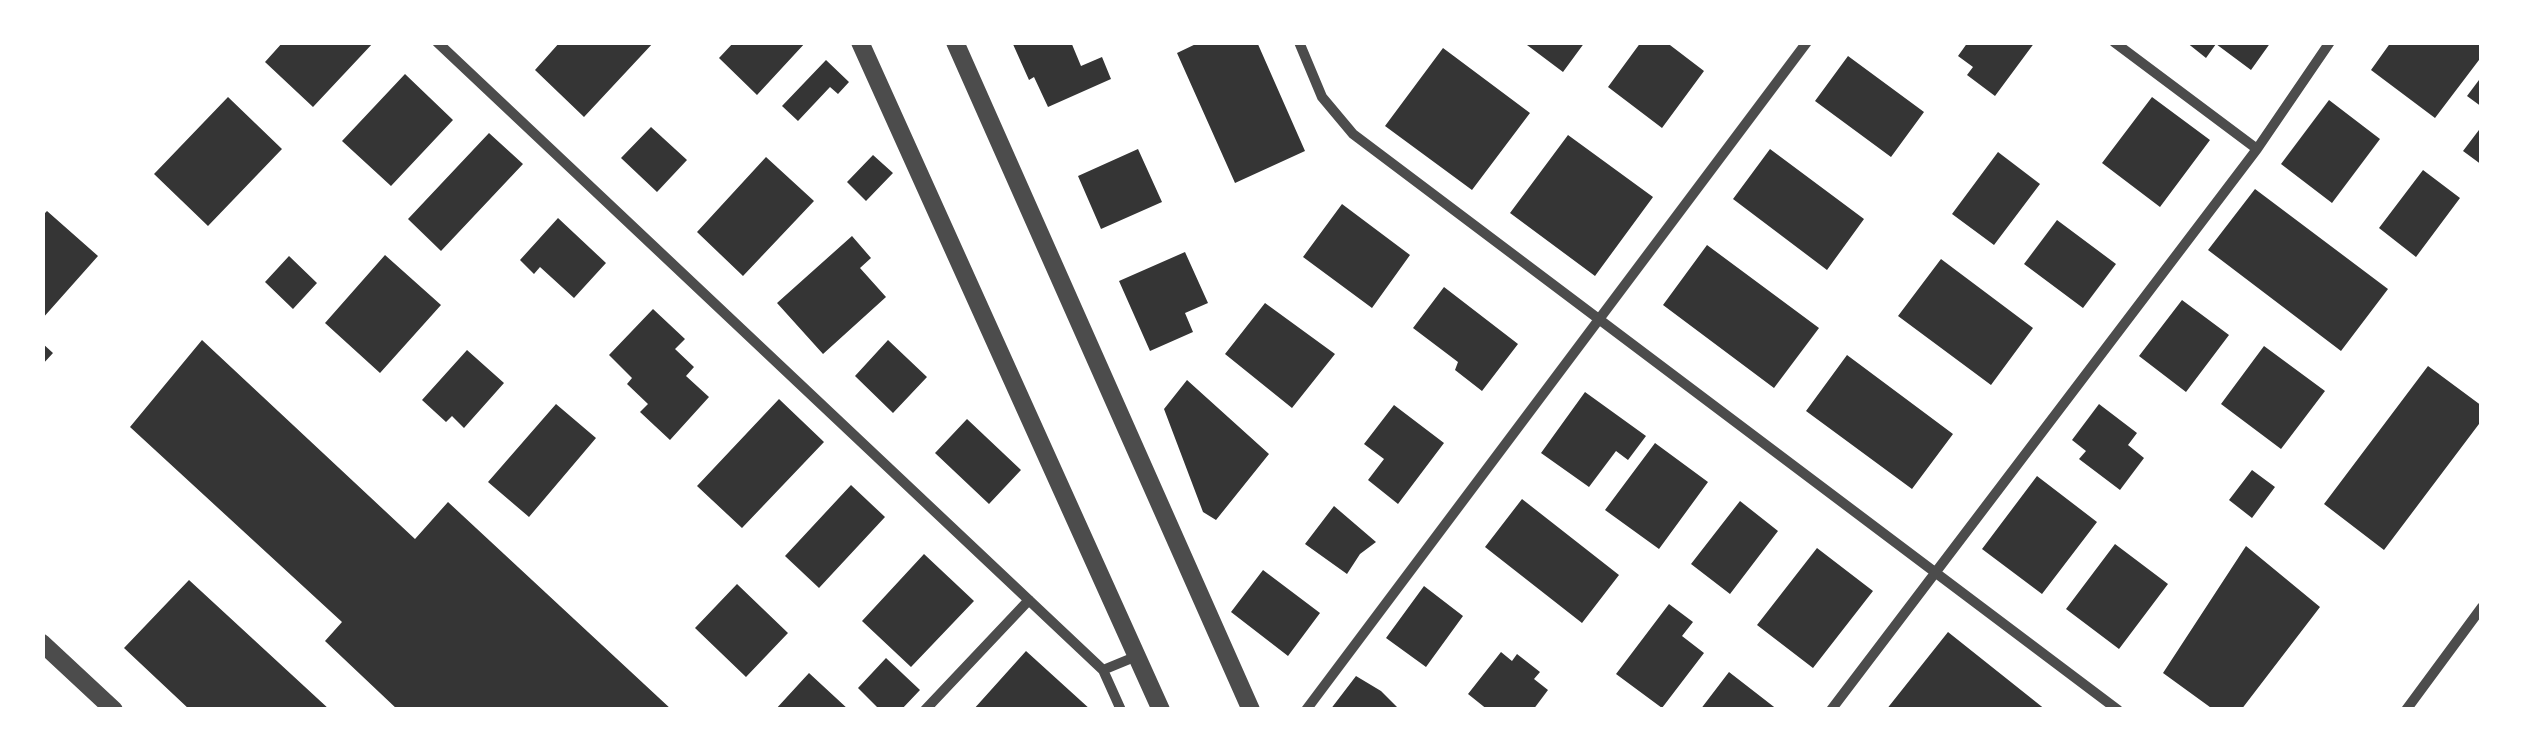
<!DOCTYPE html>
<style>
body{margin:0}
#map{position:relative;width:2524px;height:752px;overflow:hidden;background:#fff;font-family:"Noto Sans",sans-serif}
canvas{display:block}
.frame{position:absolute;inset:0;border:45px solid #fff;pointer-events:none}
</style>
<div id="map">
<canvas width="2524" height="752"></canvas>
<div class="frame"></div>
</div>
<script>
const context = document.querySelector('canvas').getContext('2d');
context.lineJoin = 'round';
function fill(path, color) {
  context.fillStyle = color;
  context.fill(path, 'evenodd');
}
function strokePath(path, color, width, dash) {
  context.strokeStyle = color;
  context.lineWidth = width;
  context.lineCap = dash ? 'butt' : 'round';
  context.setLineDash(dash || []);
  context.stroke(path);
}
fill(new Path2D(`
 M283 42H374L313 107 265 62Z
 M560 42H654L584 117 535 70Z
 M734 42H806L757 95 719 58Z
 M1012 42H1071L1081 66 1102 57 1111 79 1048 107 1034 77 1029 80Z
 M1200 42H1257L1305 151 1235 183 1177 53Z
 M1523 42H1585L1563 72Z
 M1641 42H1666L1704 71 1662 128 1608 87Z
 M1968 42H2035L1995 96 1967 75 1973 67 1958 56Z
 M2186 42H2271L2251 70 2216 44 2206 58Z
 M2391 42H2482V56L2435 118 2371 70Z
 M1443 48 1530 113 1472 190 1385 126Z
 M1848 56 1924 112 1891 157 1815 101Z
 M826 60 849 82 838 94 830 87 798 121 782 106Z
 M405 74 453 120 391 186 342 141Z
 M2482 76V107L2467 96Z
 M228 97 282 149 208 226 154 174Z
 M2152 97 2210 140 2160 207 2102 163Z
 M2329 100 2380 139 2332 203 2281 164Z
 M2482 126V165L2463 151Z
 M651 127 687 160 657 192 621 158Z
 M489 133 523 164 441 251 408 219Z
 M1568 135 1653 197 1595 276 1510 213Z
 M1138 149 1162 202 1101 229 1078 176Z
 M1770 149 1864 219 1827 270 1733 199Z
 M1998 152 2040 184 1994 245 1952 214Z
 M873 155 893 173 866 201 847 182Z
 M766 157 814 201 743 276 697 232Z
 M2423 170 2460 198 2416 257 2379 228Z
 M2255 189 2388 289 2341 351 2208 250Z
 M1342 204 1410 255 1372 308 1303 257Z
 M47 211 98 256 42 319V216Z
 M558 218 606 263 574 298 540 267 534 274 520 260Z
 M2057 220 2116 264 2083 308 2024 264Z
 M852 236 871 258 860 268 886 297 823 354 777 303Z
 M1707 245 1819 328 1774 388 1663 305Z
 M1185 252 1208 303 1185 313 1193 332 1150 351 1119 281Z
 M385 255 441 305 380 373 325 323Z
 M289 256 317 283 293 309 265 282Z
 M1941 259 2033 328 1991 385 1898 316Z
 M1444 287 1518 344 1482 391 1455 370 1458 362 1413 328Z
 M2182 300 2229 335 2186 392 2139 356Z
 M1265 303 1335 354 1292 408 1225 354Z
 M653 309 685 339 675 349 694 367 686 376 709 397 670 440 640 412 648 404 627 384 632 378 609 355Z
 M202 340 415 539 448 502 672 710H398L325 641 342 622 130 427Z
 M888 340 927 377 893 413 855 376Z
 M42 343 53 353 42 365Z
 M2264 346 2325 391 2281 449 2221 404Z
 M467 350 504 383 464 428 452 416 446 422 422 400Z
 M1847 355 1953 434 1912 489 1806 411Z
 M2428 366 2482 406V420L2384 550 2324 504Z
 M1187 380 1269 454 1216 520 1203 512 1164 409Z
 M1585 392 1646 436 1628 460 1616 451 1589 487 1541 453Z
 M779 399 824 442 742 528 697 486Z
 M556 404 596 438 529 517 488 482Z
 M2099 404 2137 433 2128 445 2144 458 2120 490 2079 459 2086 451 2072 440Z
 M1394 405 1444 443 1398 504 1368 480 1384 459 1364 444Z
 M967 419 1021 470 989 504 935 453Z
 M1655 443 1708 482 1659 549 1605 510Z
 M2252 470 2275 487 2252 518 2229 500Z
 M2037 476 2097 522 2042 594 1982 549Z
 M851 485 885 517 819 588 785 556Z
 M1522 499 1619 575 1582 623 1485 547Z
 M1740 501 1778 531 1730 594 1691 564Z
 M1334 506 1376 542 1360 554 1347 574 1305 544Z
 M2115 544 2168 584 2119 649 2066 609Z
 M2246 546 2320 607 2241 710H2214L2163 673Z
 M1817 548 1873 591 1813 668 1757 625Z
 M924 554 974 601 911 667 862 621Z
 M1263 570 1320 613 1288 656 1231 612Z
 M189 580 330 710H190L124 648Z
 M737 584 788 633 746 677 695 628Z
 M1424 586 1463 616 1426 667 1386 638Z
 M1669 604 1693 622 1682 636 1704 653 1662 708 1616 674Z
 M1948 632 2046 710H1886Z
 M1026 651 1091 710H973Z
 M1501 652 1512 661 1517 654 1540 672 1534 679 1548 690 1533 710H1488L1468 694Z
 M886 658 920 690 901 710H880L858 688Z
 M1729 672 1778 710H1700Z
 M809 673 849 710H775Z
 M1356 676 1381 691 1400 710H1330Z`), '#353535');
strokePath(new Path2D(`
 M437 42 1103 670 1121 710
 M1299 42 1322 97 1353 134 2118 710
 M2114 42 2257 149
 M1103 670 1137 656
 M925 710 1029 600
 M1306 710 1807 42
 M1831 710 2257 149 2330 42
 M2406 710 2482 607`), '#4c4c4c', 10);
strokePath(new Path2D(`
 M860 42 1161 710
 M955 42 1251 710
 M42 643 114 710`), '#4c4c4c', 18);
</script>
